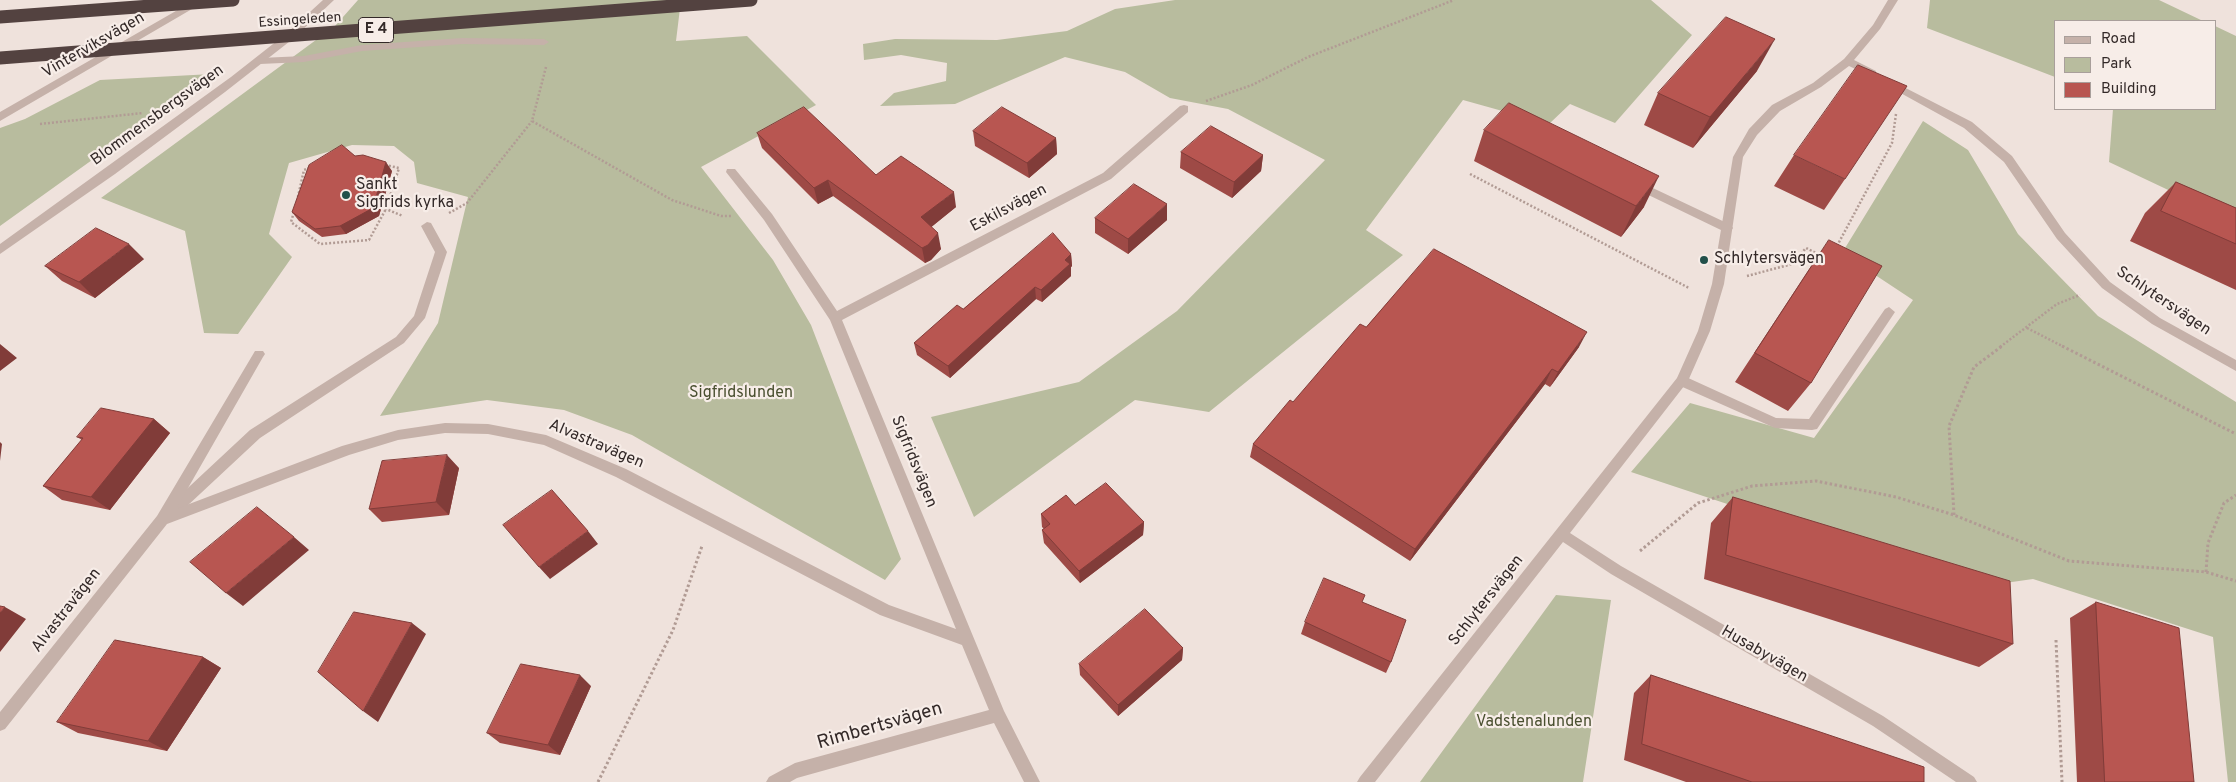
<!DOCTYPE html>
<meta charset="utf-8">
<style>
body{margin:0}
#map{position:relative;width:2236px;height:782px;overflow:hidden;background:#efe2dc;font-family:Overpass,sans-serif}
canvas{display:block}
.legend{position:absolute;left:2054px;top:20px;width:162px;height:90px;box-sizing:border-box;background:#f7ede8;border:1px solid #a99f9b;margin:0;padding:6px 9px;list-style:none;font-size:15px;color:#332928}
.legend li{display:flex;align-items:center;gap:10px;height:25px}
.legend b{width:25px;border:1px solid #a99f9b}
</style>
<div id="map">
<canvas width="2236" height="782"></canvas>
<ul class="legend">
<li><b style="height:6px;background:#c5b1a9"></b>Road</li>
<li><b style="height:14px;background:#b8bc9e"></b>Park</li>
<li><b style="height:14px;background:#b85651"></b>Building</li>
</ul>
</div>
<script>
const context = document.querySelector('canvas').getContext('2d');
context.lineJoin = 'round';
function fill(path, color) {
  context.fillStyle = color;
  context.fill(path, 'evenodd');
}
function strokePath(path, color, width, dash) {
  context.strokeStyle = color;
  context.lineWidth = width;
  context.lineCap = dash ? 'butt' : 'round';
  context.setLineDash(dash || []);
  context.stroke(path);
}
function label(font, color, halo, rows, align = 'center') {
  context.font = font + ' Overpass,sans-serif';
  context.lineWidth = 4.5;
  context.setLineDash([]);
  context.textBaseline = 'middle';
  context.strokeStyle = halo;
  context.fillStyle = color;
  for (const [text, x, y, turn = 0] of rows) {
    context.save();
    context.translate(x, y);
    context.rotate((+turn || 0) * Math.PI / 180);
    context.textAlign = isNaN(turn) ? turn : align;
    if (halo) context.strokeText(text, 0, 0);
    context.fillText(text, 0, 0);
    context.restore();
  }
}
fill(new Path2D(`
 M358 0H681L676 41 747 36 816 105 701 167 773 260 811 325 901 559 885 580 632 435 564 410 487 400 380 416 438 323 468 197 417 183 414 162 394 146 352 145 289 163 269 234 292 257 238 334 204 333 185 231 101 198 335 26Z
 M1175 0H1651L1692 35 1615 123 1570 104 1549 124 1463 100 1366 230 1403 255 1209 412 1135 400 974 517 931 417 1079 382 1177 311 1325 160 1228 109 1170 98 1125 72 1065 57 955 104 880 106 894 93 946 81 947 63 901 55 864 60 863 44 895 39 997 40 1067 31 1115 9Z
 M1930 0H2159L2203 21H2055V77L1927 28Z
 M2215 26 2236 36V222L2109 162 2113 109H2215Z
 M212 74 0 226V128L25 119 100 80Z
 M1923 121 1968 150 2018 234 2098 316 2236 402V782H2228L2213 637 2033 579 1977 587 1631 472 1690 403 1814 438 1913 300 1842 253Z
 M1556 595 1611 600 1583 782H1420Z`), '#b8bc9e');
strokePath(new Path2D(`
 M546 67 532 121 672 200 721 216H732
 M1206 101 1252 85 1308 57 1454 0
 M40 124 143 113
 M385 165 399 168 386 209 403 216
 M1470 174 1689 288
 M297 201 304 170 311 167
 M294 212 291 222 320 244 369 240 386 209
 M449 213 467 203 532 121
 M1837 246 1892 143 1896 114
 M1747 276 1792 264 1806 248 1822 256
 M2027 328 2064 347
 M2000 347 2057 304 2080 295`), '#b19b94', 2.5, [2, 2]);
strokePath(new Path2D(`
 M2062 346 2236 434
 M1954 515 1949 426 1974 367 2002 346
 M1640 551 1698 503 1752 486 1816 481 1896 497 1954 515 2069 561 2206 572 2236 581
 M2206 572 2208 543 2224 503 2236 495
 M2056 640 2062 782
 M598 782 673 630 702 546`), '#b19b94', 3, [2.5, 2.5]);
fill(new Path2D(`
 M462 38 544 39 549 42 544 45 462 44 362 51 304 62 260 64 255 61 260 58 304 56 362 45Z
 M1638 181 1731 225 1733 228 1731 231H1723L1634 188 1632 185 1634 182Z
 M427 222 431 223 447 252 425 318 404 343 260 438 171 521 166 523 161 521 159 517 161 513 250 430 396 337 414 316 435 252 421 226Z
 M1889 307 1895 312 1817 429 1812 430 1775 428 1678 385 1676 381 1678 377H1686L1776 418 1809 419 1885 309Z`), '#c5b1a9');
fill(new Path2D(`
 M195 0H203L204 2 0 121V112Z
 M323 0H334L294 38 225 92 115 174 0 254V244L231 77 287 33Z
 M1888 0H1898L1880 29 1854 60 1876 71V75H1868L1849 66 1821 87 1780 111 1757 135 1743 157 1724 284 1710 331 1688 381 1570 533 1621 566 1883 716 1974 777 1977 782H1956L1873 726 1611 574 1563 542 1375 782H1357L1360 777 1677 378 1698 331 1712 284 1733 157 1749 129 1772 105 1813 83 1844 59 1873 25Z
 M1890 80 1972 122 2012 156 2065 233 2110 282 2160 318 2236 360V371L2152 324 2102 288 2057 239 2004 162 1964 128 1886 85V81Z
 M1184 105 1188 106V112L1111 179 842 320 1004 711 1040 782H1024L994 723 797 778 790 782H766L769 777 795 763 989 710 962 645 880 615 616 477 544 445 488 434 445 433 398 440 349 455 167 524 5 729 0 731V712L157 516 255 351H263L265 354 263 357 176 509 342 446 398 430 445 423 488 424 546 435 626 469 889 605 956 629 830 320 764 220 726 172 727 169H735L772 214 837 311 1103 173 1180 106Z`), '#c5b1a9');
strokePath(new Path2D(`
 M0 17 233 0
 M0 58 751 0`), '#534240', 13);
fill(new Path2D(`
 M1757 71 1693 148 1644 125 1658 93Z
 M1484 130 1644 207 1621 237 1474 161Z
 M973 131 1056 138 1057 154 1029 178 975 146Z
 M757 133 876 175 956 207 931 227 941 249 931 260 925 263 833 196 818 204 762 148Z
 M1181 152 1263 155 1261 171 1232 198 1180 168Z
 M1794 155 1845 179 1824 210 1774 186Z
 M355 156 392 171 379 216 346 234 322 237 299 221 292 212Z
 M2176 182 2236 208V290L2130 241 2145 213Z
 M1095 218 1167 220 1128 254 1095 233Z
 M1829 240 1811 383 1788 411 1735 382 1808 271Z
 M1071 254 1072 266 1071 267V276L1042 302 1036 299 950 378 917 355 914 343 963 309Z
 M144 259 95 298 62 281 45 266Z
 M1366 327 1579 347 1550 387 1545 384 1410 561 1250 457 1253 444Z
 M154 419 170 433 110 510 62 500 43 486 82 440 77 437Z
 M459 468 449 515 382 522 369 509Z
 M1733 497 2013 644 1979 667 1704 579 1711 523Z
 M1075 505 1144 522 1143 535 1080 583 1044 543 1042 530 1044 529 1042 527 1041 514Z
 M1363 602 1391 662 1386 673 1301 634 1305 622Z
 M2096 602 2194 782H2077L2070 618Z
 M1183 648 1182 660 1118 716 1080 675 1079 664Z
 M203 657 221 668 167 751 78 733 57 722Z
 M1651 675 1924 782H1686L1624 760 1634 693Z
 M591 686 560 755 500 743 487 733Z`), '#9e4a46');
fill(new Path2D(`
 M1775 39 1757 71 1693 148 1710 117Z
 M1056 138 1057 154 1029 178 1027 163Z
 M1263 155 1261 171 1232 198 1234 182Z
 M386 162 392 171 379 216 346 234 340 226Z
 M1659 176 1644 207 1621 237 1636 206Z
 M828 180 833 196 818 204 814 188Z
 M954 192 956 207 924 233 921 217Z
 M1167 204V220L1128 254V239Z
 M938 233 941 249 931 260 925 263 922 248Z
 M129 244 144 259 95 298 79 282Z
 M1071 254 1072 266 1071 267V276L1042 302 1041 290 1065 260Z
 M1035 287 1036 299 950 378 948 366Z
 M1587 332 1579 347 1550 387 1558 372Z
 M0 344 17 358 0 371Z
 M1552 369 1545 384 1410 561 1415 549Z
 M154 419 170 433 110 510 91 497Z
 M0 442 2 444 0 461Z
 M447 455 459 468 449 515 436 502Z
 M1144 522 1143 535 1080 583 1079 571Z
 M588 531 598 544 550 579 539 567Z
 M294 537 309 550 243 606 226 593Z
 M5 607 26 619 0 652V613Z
 M412 623 426 634 378 722 363 711Z
 M1183 648 1182 660 1118 716V705Z
 M203 657 221 668 167 751 148 741Z
 M580 675 591 686 560 755 548 745Z`), '#813c39');
const building = new Path2D(`
 M1726 17 1775 39 1710 117 1658 93Z
 M1858 65 1907 86 1845 179 1794 155Z
 M1509 103 1659 176 1636 206 1484 130Z
 M804 107 876 175 901 156 954 192 921 217 938 233 928 245 922 248 828 180 814 188 757 133Z
 M1002 107 1056 138 1027 163 973 131Z
 M1211 126 1263 155 1234 182 1181 152Z
 M342 145 355 156 363 155 386 162 373 208 340 226 315 229 292 212 309 165Z
 M2176 182 2236 208V244L2161 211Z
 M1134 184 1167 204 1128 239 1095 218Z
 M96 228 129 244 79 282 45 266Z
 M1053 233 1071 254 1065 260 1070 264 1041 290 1035 287 948 366 914 343 957 305 963 309Z
 M1829 240 1882 266 1811 383 1755 353Z
 M1434 249 1587 332 1558 372 1552 369 1415 549 1253 444 1290 400 1293 402 1360 324 1366 327Z
 M101 408 154 419 91 497 43 486 83 438 77 437Z
 M447 455 436 502 369 509 382 461Z
 M1106 483 1144 522 1079 571 1042 530 1050 524 1041 514 1066 495 1075 505Z
 M552 490 588 531 539 567 503 525Z
 M1733 497 2010 581 2013 644 1726 555Z
 M257 507 294 537 226 593 190 562Z
 M1324 578 1365 595 1362 602 1406 620 1391 662 1305 622Z
 M2096 602 2179 628 2194 782H2105Z
 M0 606 5 607 0 613Z
 M1145 609 1183 648 1118 705 1079 664Z
 M354 612 412 623 363 711 318 672Z
 M115 640 203 657 148 741 57 722Z
 M521 664 580 675 548 745 487 733Z
 M1651 675 1924 767V782H1752L1642 744Z`);
fill(building, '#b85651');
strokePath(building, '#813c39', 1);
for (const [x, y, r, color] of [
 [346,195,5,"#22504a"],
 [1704,260,5,"#22504a"]
]) {
  const dot = new Path2D();
  dot.arc(x, y, r, 0, 2 * Math.PI);
  context.fillStyle = color;
  context.fill(dot);
  strokePath(dot, '#f7ede8', 2);
}
label('14px', '#332928', '#f7ede8', [
 ["Essingeleden",300,21,-4]
]);
for (const [x, y, w] of [
 [376,30,35]
]) {
  const box = new Path2D();
  box.roundRect(x - w / 2, y - 12.5, w, 25, 4);
  context.fillStyle = '#f7ede8';
  context.fill(box);
  strokePath(box, '#332928', 1);
}
label('bold 15px', '#332928', null, [
 ["E 4",376,30]
]);
label('16px', '#332928', '#f7ede8', [
 ["Vinterviksvägen",94,46,-30],
 ["Blommensbergsvägen",158,116,-36],
 ["Eskilsvägen",1009,209,-28],
 ["Schlytersvägen",2163,302,34],
 ["Alvastravägen",596,445,23],
 ["Sigfridsvägen",913,462,68],
 ["Schlytersvägen",1487,601,-52],
 ["Alvastravägen",67,611,-52],
 ["Husabyvägen",1764,655,30]
]);
label('16px', '#332928', '#f7ede8', [
 ["Sankt",356,186],
 ["Sigfrids kyrka",356,204],
 ["Schlytersvägen",1714,260]
], 'left');
label('16px', '#494f2f', '#f7ede8', [
 ["Sigfridslunden",741,394],
 ["Vadstenalunden",1534,723]
]);
label('19px', '#332928', '#f7ede8', [
 ["Rimbertsvägen",880,727,-16]
]);
</script>
